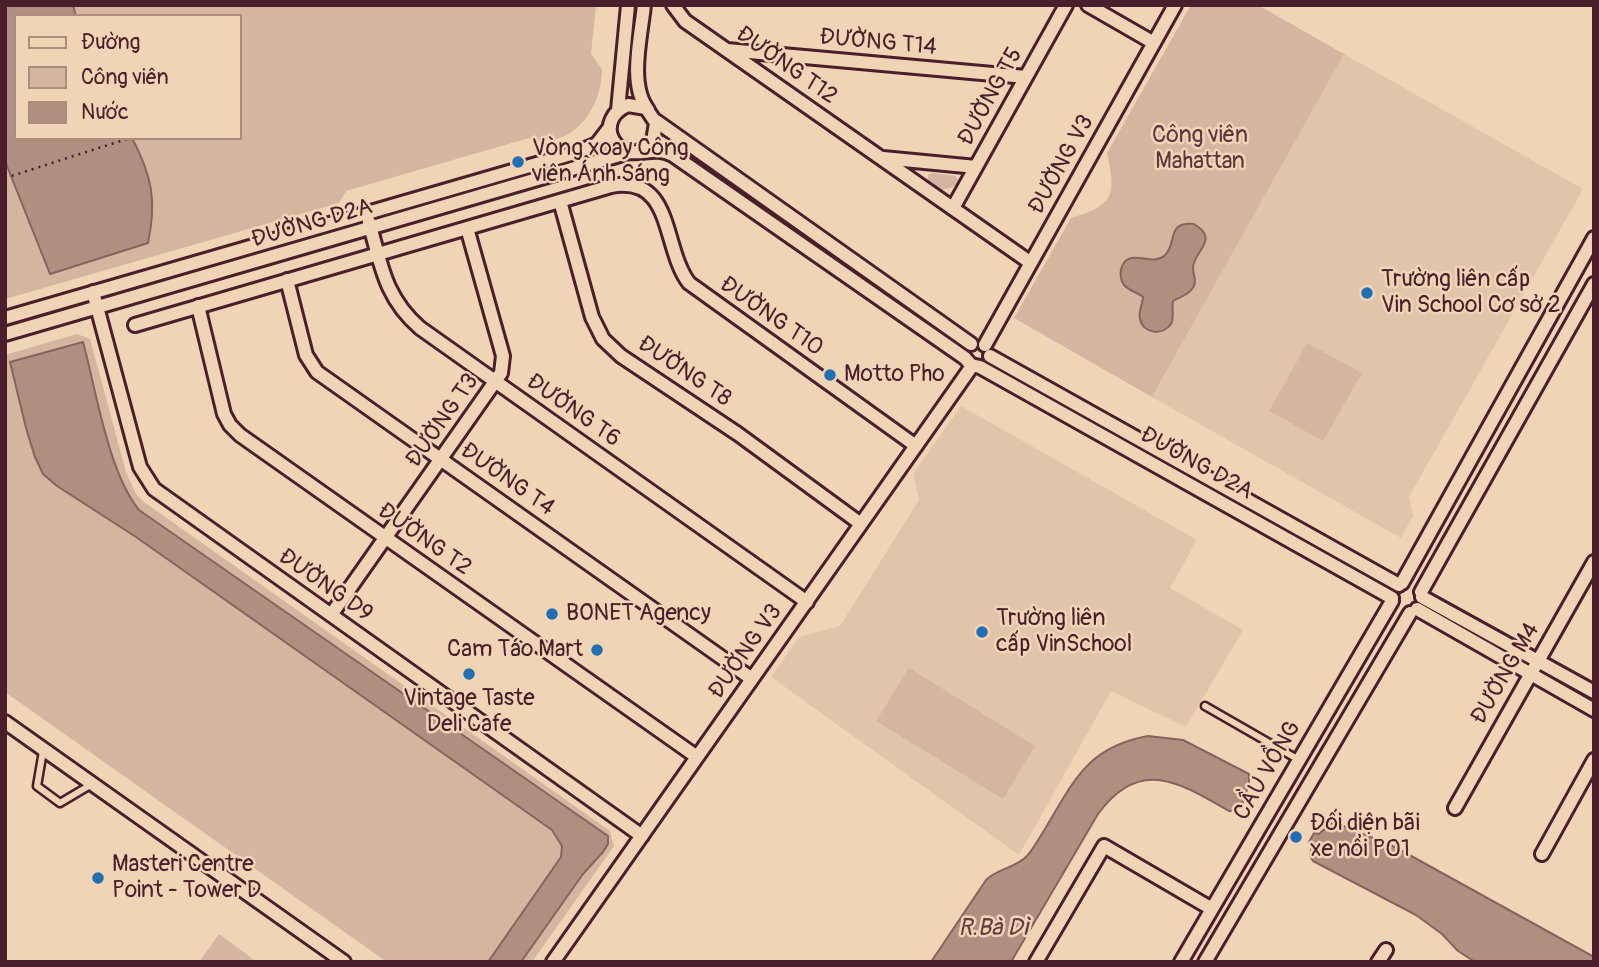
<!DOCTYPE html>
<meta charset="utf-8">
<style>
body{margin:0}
#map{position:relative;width:1599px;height:967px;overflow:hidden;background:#efd4b6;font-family:Pangolin,sans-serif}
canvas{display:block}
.frame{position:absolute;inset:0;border:7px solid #4a1f2b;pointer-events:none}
.legend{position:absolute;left:14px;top:14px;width:228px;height:126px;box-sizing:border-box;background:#efd4b6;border:2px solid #ad8c7e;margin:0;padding:9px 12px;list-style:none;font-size:21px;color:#4a1f2b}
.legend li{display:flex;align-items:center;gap:14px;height:35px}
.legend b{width:35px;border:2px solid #ad8c7e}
</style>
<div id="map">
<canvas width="1599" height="967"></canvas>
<div class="frame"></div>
<ul class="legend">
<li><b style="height:9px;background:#efd4b6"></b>Đường</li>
<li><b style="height:19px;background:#d4b6a0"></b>Công viên</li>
<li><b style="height:19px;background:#b08f81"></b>Nước</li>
</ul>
</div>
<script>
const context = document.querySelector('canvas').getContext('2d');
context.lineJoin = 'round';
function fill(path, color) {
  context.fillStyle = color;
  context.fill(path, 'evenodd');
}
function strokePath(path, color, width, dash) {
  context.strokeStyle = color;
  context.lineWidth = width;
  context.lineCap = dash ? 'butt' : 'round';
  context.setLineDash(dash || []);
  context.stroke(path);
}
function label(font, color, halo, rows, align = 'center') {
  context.font = font + ' Pangolin,sans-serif';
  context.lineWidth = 5;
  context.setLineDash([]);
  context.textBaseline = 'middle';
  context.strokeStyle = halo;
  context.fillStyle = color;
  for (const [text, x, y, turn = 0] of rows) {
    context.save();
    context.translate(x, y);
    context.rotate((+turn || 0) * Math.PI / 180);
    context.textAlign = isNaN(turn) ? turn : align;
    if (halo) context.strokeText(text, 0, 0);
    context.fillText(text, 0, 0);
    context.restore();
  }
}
fill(new Path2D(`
 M1344 54 1583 189 1409 497 1413 516 1401 538 1152 397Z
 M961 406 1197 540 1170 588 1243 630 1186 727 1111 691 1019 855 771 677 799 637 840 626 919 500 913 474Z`), '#e1c5aa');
fill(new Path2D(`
 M5 5H596L591 54 602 69C602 108 573 151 529 138L346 191 339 203 5 299ZM16 16H240V138H16Z
 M1191 5H1258L1344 54 1152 397 1014 318 1071 218C1115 205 1116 195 1107 153Z
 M933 173 956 176 958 181 953 187 942 190 928 181V175Z
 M77 334 90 339 126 472 136 494 144 502 610 831 614 846 532 962H387L5 692V355Z
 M1307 343 1362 373 1323 441 1269 411Z
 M909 668 1035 746 1003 799 876 721Z
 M219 934 257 962H199Z`), '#d4b6a0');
const water = new Path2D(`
 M5 5H73L76 16H16V138H132C152 176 157 201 148 243L50 274 5 161Z
 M1194 224C1221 240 1193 251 1193 268 1193 276 1198 282 1192 289 1187 296 1179 297 1173 301 1171 309 1175 316 1171 324 1163 336 1143 334 1140 319 1138 311 1143 304 1143 297 1137 292 1129 291 1124 285 1121 281 1120 275 1121 269 1128 246 1151 267 1164 256 1178 245 1165 221 1194 224Z
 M83 342C96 389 108 472 139 510L608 836V844L603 852 583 874 521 962H488L561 857 562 846 552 830 136 537 57 486 43 474 35 457 26 428 10 362Z
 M1148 736 1183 740 1249 774V787L1246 791 1248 794 1242 804 1238 803 1235 811H1229C1180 783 1140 756 1098 814L1011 962H931L986 880C998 868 1016 868 1027 856 1034 848 1039 838 1045 829 1074 781 1087 747 1148 736Z
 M1331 823 1341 825 1395 847 1594 957V962H1475L1458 951 1442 934 1416 915 1313 861 1310 856 1312 846 1309 842 1314 833 1319 834Z`);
fill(water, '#b08f81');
strokePath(water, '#87625f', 2);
const lane = new Path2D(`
 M1205 706 1299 760
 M43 751 37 786 60 803 92 784`);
const street = new Path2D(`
 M644 5C641 36 628 85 648 110
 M673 5 685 21 1031 263
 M1088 5 1154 43
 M727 50 1026 77
 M618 110 628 5
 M656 121 971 344
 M640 151 653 141 656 123 646 108 628 105C621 108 615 112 612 119 605 133 615 150 631 152 647 154 655 146 673 155L965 358 971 365 980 367 1392 598
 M883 158 976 167
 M560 201 592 317 603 339 621 356 738 434 861 524
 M953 208 1066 5
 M369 222C381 265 385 298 420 328L807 602
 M287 280 306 355 317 372 752 679
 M93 292 140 467 154 489 642 836
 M198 306 224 414 230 425 240 435 697 757
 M5 318 578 152 597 144 610 127
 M135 325 611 186C674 174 662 248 689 283L916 446
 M5 334 630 152
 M985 345 1175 5
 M990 356 1399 585
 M1402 583 1594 238
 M1421 592 1594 284
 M1422 597 1594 692
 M1417 609 1594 710
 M331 615 501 373 503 356 467 228
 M5 722 344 962
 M1455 808 1594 562
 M1542 854 1594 760
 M553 962 972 366
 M1036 962 1104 846 1212 909
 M1181 962 1392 601
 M1205 962 1410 613
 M1378 962 1386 950`);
strokePath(lane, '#4a1f2b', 11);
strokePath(street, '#4a1f2b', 18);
strokePath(new Path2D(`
 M5 178 130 138`), '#4a1f2b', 2.5, [2, 5]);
strokePath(lane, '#efd4b6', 6);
strokePath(street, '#efd4b6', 12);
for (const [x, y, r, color] of [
 [518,162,7,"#1f6fb2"],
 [1367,293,7,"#1f6fb2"],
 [830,375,7,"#1f6fb2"],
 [552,614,7,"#1f6fb2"],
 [982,632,7,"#1f6fb2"],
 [597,650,7,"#1f6fb2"],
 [469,674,7,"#1f6fb2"],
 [1296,837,7,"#1f6fb2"],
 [98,878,7,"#1f6fb2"]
]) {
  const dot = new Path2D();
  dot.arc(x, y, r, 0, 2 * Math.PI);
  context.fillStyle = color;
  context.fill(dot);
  strokePath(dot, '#efd4b6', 2.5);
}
label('23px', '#4a1f2b', '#efd4b6', [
 ["ĐƯỜNG T14",878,43,5],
 ["ĐƯỜNG T12",786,66,35],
 ["ĐƯỜNG T5",991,97,-61],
 ["ĐƯỜNG V3",1062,165,-61],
 ["ĐƯỜNG D2A",312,224,-16],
 ["ĐƯỜNG T10",771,317,35],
 ["ĐƯỜNG T8",684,372,34],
 ["ĐƯỜNG T6",573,411,35],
 ["ĐƯỜNG T3",443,421,-55],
 ["ĐƯỜNG D2A",1196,464,29],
 ["ĐƯỜNG T4",507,480,35],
 ["ĐƯỜNG T2",424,540,35],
 ["ĐƯỜNG D9",325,586,35],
 ["ĐƯỜNG V3",746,652,-55],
 ["ĐƯỜNG M4",1506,674,-60],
 ["CẦU VỒNG",1268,771,-60]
]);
label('23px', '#5f363d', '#efd4b6', [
 ["Công viên",1200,136],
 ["Mahattan",1200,162]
]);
label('23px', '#4a1f2b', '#efd4b6', [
 ["Vòng xoay Công",532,149],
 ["viên Ánh Sáng",532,175],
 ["Trường liên cấp",1381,280],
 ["Vin School Cơ sở 2",1381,306],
 ["Motto Pho",844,375],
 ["BONET Agency",566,614],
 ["Trường liên",996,619],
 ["cấp VinSchool",996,645],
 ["Cam Táo Mart",583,650,"right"],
 ["Vintage Taste",469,699,"center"],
 ["Deli Cafe",469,725,"center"],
 ["Đối diện bãi",1310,824],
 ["xe nổi P01",1310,850],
 ["Masteri Centre",112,865],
 ["Point - Tower D",112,891]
], 'left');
label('italic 24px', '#643b40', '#efd4b6', [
 ["R.Bà Dì",993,929]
]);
</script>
